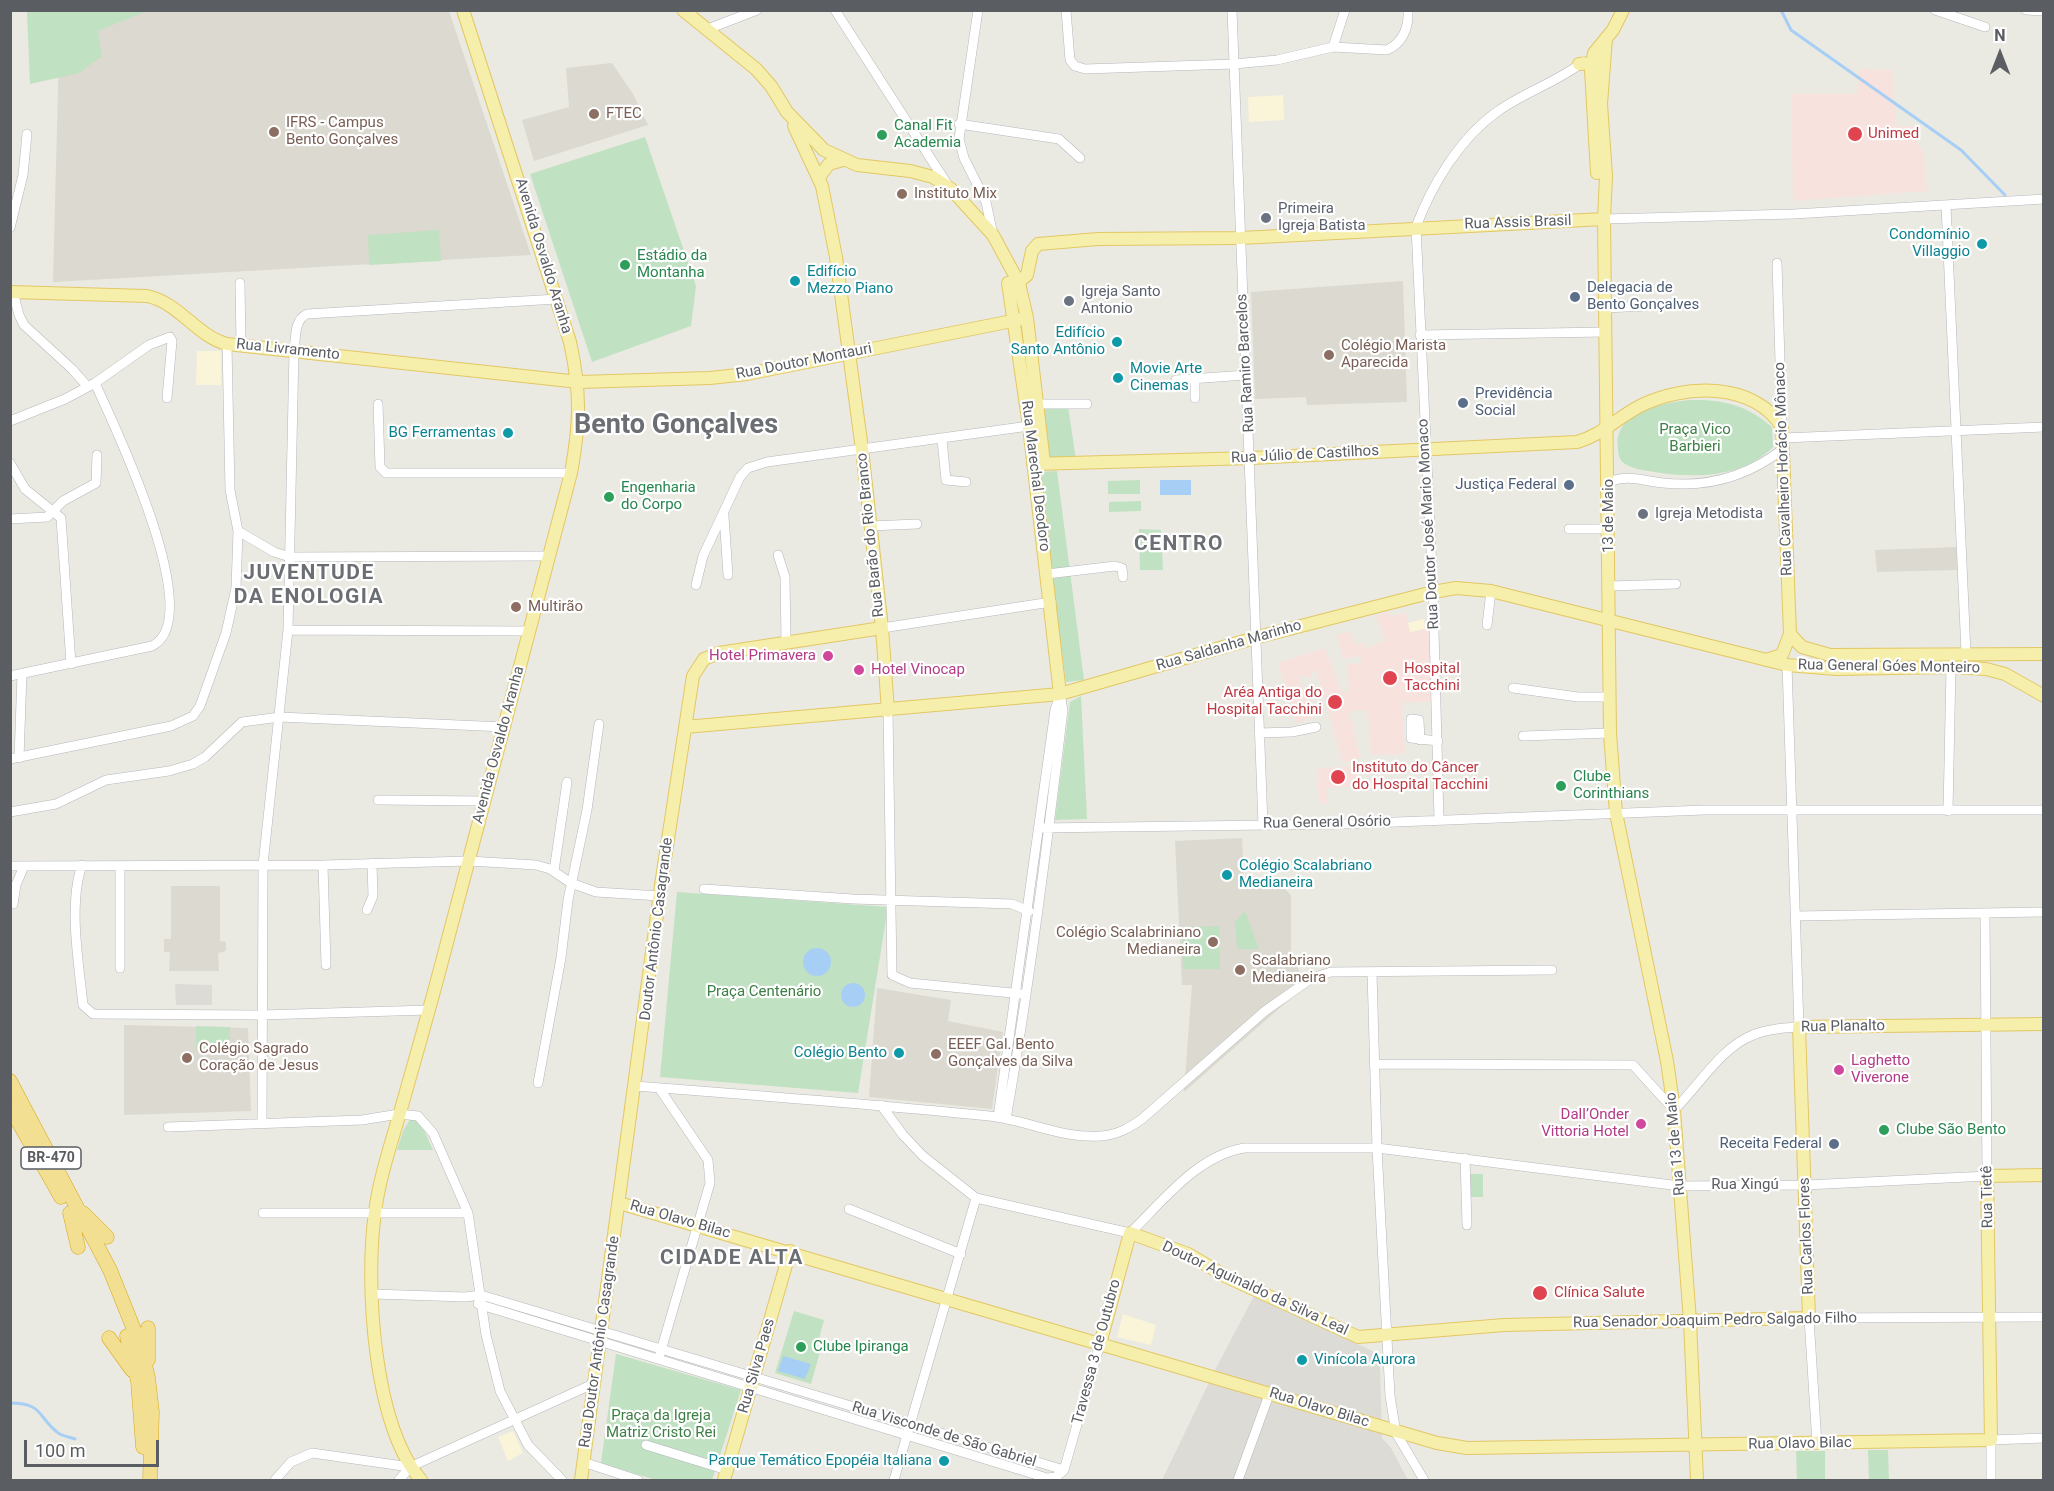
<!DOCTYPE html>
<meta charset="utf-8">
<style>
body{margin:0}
#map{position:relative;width:2054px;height:1491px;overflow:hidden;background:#ebeae2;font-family:Roboto,sans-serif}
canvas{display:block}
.frame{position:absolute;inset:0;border:12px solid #5a5d61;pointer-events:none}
.north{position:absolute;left:1970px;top:24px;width:60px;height:60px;-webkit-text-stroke:4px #fff;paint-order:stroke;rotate:0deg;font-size:16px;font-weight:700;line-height:24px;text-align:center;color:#5a5d61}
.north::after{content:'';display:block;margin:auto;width:21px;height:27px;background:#5a5d61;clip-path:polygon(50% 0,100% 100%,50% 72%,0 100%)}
.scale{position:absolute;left:24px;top:1440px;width:135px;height:27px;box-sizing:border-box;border:3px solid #5a5d61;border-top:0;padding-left:8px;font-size:18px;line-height:21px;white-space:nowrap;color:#5a5d61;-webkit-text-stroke:4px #fff;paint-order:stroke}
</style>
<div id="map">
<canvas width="2054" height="1491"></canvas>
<div class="frame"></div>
<div class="north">N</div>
<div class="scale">100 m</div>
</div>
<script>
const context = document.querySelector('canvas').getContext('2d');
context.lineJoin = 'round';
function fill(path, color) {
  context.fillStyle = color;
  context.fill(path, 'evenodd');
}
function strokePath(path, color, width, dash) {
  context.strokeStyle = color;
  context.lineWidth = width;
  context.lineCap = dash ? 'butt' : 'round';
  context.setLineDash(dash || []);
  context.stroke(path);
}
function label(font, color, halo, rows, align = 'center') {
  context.font = font + ' Roboto,sans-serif';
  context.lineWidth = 4.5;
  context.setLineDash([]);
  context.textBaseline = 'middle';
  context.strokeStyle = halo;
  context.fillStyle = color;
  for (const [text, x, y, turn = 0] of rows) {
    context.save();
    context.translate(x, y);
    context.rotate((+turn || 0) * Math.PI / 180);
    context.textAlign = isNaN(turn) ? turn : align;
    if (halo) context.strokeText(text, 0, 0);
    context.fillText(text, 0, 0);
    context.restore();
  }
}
fill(new Path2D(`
 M1283 95 1284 120 1249 122 1248 97Z
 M197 351H221V385H196Z
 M1424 619 1425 629 1410 632 1408 623Z
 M1123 1314 1156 1325 1151 1345 1117 1337Z
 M513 1431 523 1453 508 1461 498 1437Z`), '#faf4d8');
fill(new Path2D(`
 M175 984 212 985V1005H176Z
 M1255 1294 1374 1352 1380 1366 1382 1438 1391 1448 1408 1480H1162L1215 1370Z`), '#dddbd6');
fill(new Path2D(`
 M60 11H449L531 255 53 282Z
 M612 63 633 94 648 125 534 161 522 120 569 107 566 68Z
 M1403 281 1407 402 1307 405 1306 397 1255 399 1251 292Z
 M1956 547 1958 570 1877 572 1875 550Z
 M1242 838 1244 876 1282 886 1291 895V956L1307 984 1184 1092 1192 985H1182L1175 841Z
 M171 886H220V941L226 942V951L218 953 219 971H169L170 952H164V939H171Z
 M877 988 951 1000 948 1021 1003 1032 992 1109 869 1097Z
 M124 1025 248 1028 251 1111 124 1115Z`), '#dbd9d0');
fill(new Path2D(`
 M1859 69 1892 70 1896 126H1916L1919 149H1923L1927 191 1793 201 1791 94H1858Z
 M1389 612 1391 617 1406 612 1410 633 1429 628 1433 701 1402 703 1405 754 1371 755 1368 710 1349 711 1361 758 1343 763 1316 670 1311 672V677L1298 676 1312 718 1296 723 1278 663 1325 648 1342 693 1349 691 1347 664 1361 663 1360 656 1343 659 1337 634 1350 632 1355 645 1363 642 1366 648 1385 641 1376 616Z
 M1357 766 1358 786 1326 788 1327 803 1319 804 1317 768Z`), '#f8e2de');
fill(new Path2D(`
 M27 11V10L147 11 98 31 102 56 79 73 30 84Z
 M645 137 696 286 691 326 592 362 530 174Z
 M439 230 441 261 369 265 368 235Z
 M1689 400C1723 399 1747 405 1772 427L1773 447C1743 477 1700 478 1661 473 1649 471 1635 470 1625 464 1619 460 1618 454 1618 448 1613 412 1663 403 1689 400Z
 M1041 406H1068L1076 460 1047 461Z
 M1057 471 1084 680 1066 682 1038 472Z
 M1140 480V494H1108V481Z
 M1141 501V511L1109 512V502Z
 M1139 529 1161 530 1163 570H1140Z
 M1081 696 1087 819 1055 820 1070 702Z
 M677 892 888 907 858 1093 660 1077Z
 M1245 911 1259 949H1237L1235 922Z
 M1219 926 1220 969H1183L1182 927Z
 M196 1026 230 1027V1051H196Z
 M412 1116 425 1132 433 1150H397L403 1131Z
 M1469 1174H1483V1197H1469Z
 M794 1311 824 1320 817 1346 821 1348 811 1384 775 1373Z
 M616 1354 741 1390 712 1480H656L601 1463Z
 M1868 1450H1888L1889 1480H1869Z
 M1796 1451H1825V1480H1797Z`), '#c0e1c2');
fill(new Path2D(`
 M1160 480H1191V495H1160Z
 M803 962a14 14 0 1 1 28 0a14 14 0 1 1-28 0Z
 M841 995a12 12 0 1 1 24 0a12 12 0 1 1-24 0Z
 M783 1356 811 1364 805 1379 778 1371Z`), '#a7cff6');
strokePath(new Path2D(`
 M1781 10 1791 30 1961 150 2005 195
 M10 1403C43 1403 38 1417 57 1432 61 1436 70 1437 75 1439`), '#a7cff6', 3);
const minor = new Path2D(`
 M835 10 949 187
 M978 10 959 139 964 158 986 202 993 235
 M1066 10 1070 60 1075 66 1085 69 1234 64 1277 60 1333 47 1387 50C1403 43 1409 27 1408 10
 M1232 10 1263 824
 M1935 10 1985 27
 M2026 10 2044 11
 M708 29 757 10
 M1333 47 1345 10
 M959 124 1059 139 1080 158
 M1946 205 1966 653
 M1604 219 1794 214 2044 199
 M10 228 23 175 27 134
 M1777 263 1782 427
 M240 283 241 345
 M13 292 19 315 24 325 72 369 88 387
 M1605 308 1667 305
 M1420 335 1606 332
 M1176 380 1246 375
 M95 383 149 345 170 337 172 341 167 398
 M1195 398V379
 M378 404 380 467 386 473H571
 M1037 404H1087
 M10 421 65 399 95 383C114 425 208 618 152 646L10 676
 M1783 438 2044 427
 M942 440 946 480 966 482
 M10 463 25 489 61 518 71 664
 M1609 482C1629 474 1642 481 1663 483 1708 488 1748 476 1783 449
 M724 516 728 575
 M10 519 47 517 63 501 96 483 97 455
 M870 526 917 524
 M1569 529H1608
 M238 531 274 552 290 557 550 556
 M778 555 785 577 786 642
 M1047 574 1115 566 1122 568 1123 577
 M696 585 703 556 740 477 748 468 767 462 1029 426
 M1609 586 1676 584
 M1487 625 1491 591
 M882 628 1051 602
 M288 630 529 631
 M1513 688 1578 697H1609
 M888 711 892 975 910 983 1022 994
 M1259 733 1292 732 1316 727
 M1523 736 1610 733
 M1420 740 1419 720 1411 719V738L1438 741
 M19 758 22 674
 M10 759 171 726 193 716 200 706 226 633 236 588 238 531 230 490 227 344
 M378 800 484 801
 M1948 811 1951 667
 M10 812 56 804 106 780 169 771 193 764 205 757 242 722 280 717 504 727
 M1439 820 1433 592 1416 227C1432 184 1460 138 1498 111 1525 92 1557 82 1583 62
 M1039 828 1345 824 1704 810H2044
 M82 865C68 905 79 964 83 1005L93 1014 261 1015 429 1010
 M323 865 326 965
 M10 866 323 865 469 861 536 865 550 869 571 883 596 892 660 896
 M120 866V968
 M554 871 567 782
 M704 889 853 899 1012 904 1029 911
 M13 904 16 885 24 866
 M367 910 373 896 372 863
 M1796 916 2044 912
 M1372 972 1377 1148 1390 1396 1396 1433 1424 1480
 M1374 1064 1633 1065 1674 1110C1699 1086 1720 1048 1753 1035 1767 1029 1784 1028 1799 1027L1787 665
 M538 1083 561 958 568 900 587 810 599 724
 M635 1086C753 1095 871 1104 989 1116 1027 1120 1062 1139 1101 1136 1117 1135 1129 1128 1142 1119L1265 1011 1312 978 1331 972 1552 970
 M659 1088 708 1160 710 1183 660 1354
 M881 1105 903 1135 923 1156 976 1198 1130 1233C1163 1201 1197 1156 1244 1148H1377L1680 1186 1806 1185 1987 1176 1985 913
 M998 1117 1055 710 1060 695
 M1006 1119C1030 983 1047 847 1063 710L1060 694
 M262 1123 263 865 288 630 294 351C296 337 294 320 307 314L557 299
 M168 1127 362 1120 399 1114 418 1116 433 1133 468 1213 486 1335 500 1391 528 1445 562 1480
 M1465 1158 1467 1225
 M849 1209 961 1254
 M263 1213H468
 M373 1294 465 1297 481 1295 1064 1470
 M478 1304 1047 1478 1056 1477 1064 1470
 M1817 1444 1809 1318 2044 1317
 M646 1445 727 1470
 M583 1462 638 1480
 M1064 1470 1100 1344
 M275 1480 291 1462 312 1453 410 1467
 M399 1480 410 1467 595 1383
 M894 1480 976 1198
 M1238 1480 1270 1392
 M1991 1480V1440L2044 1438`);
const major = new Path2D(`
 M683 10 756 69 771 86 787 112 824 150 857 165 910 171 933 177 951 189 993 235 1019 283 1027 318 1044 463
 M1606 38 1601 104 1606 176 1604 219 1610 733 1616 813 1667 1061 1674 1110 1690 1321 1697 1480
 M1579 64 1592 63 1597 68
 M794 126 822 186 836 257 862 449 882 628 888 711
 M1597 173 1591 70 1594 53 1613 30 1623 10
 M819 177 829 164 843 160
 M1008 283 1029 426 1060 694
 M1009 290 1027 275 1032 251 1038 244 1098 239 1241 238 1604 219
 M10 292 147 296C180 303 196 336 227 344L579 382 710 378 747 374 1027 318
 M1033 464 1251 458 1577 442C1602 435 1617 418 1640 406 1683 384 1753 381 1782 427L1790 634 1782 655 1766 660
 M1790 634 1802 647 1830 655 2044 654
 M685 727 1060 694 1258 637 1433 592 1456 588 1491 591 1787 665 1836 669 1951 667 1986 669 2005 674 2044 696
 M619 1203 1437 1443 1467 1448 1991 1440 1987 1176 2044 1175
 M1100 1344 1130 1233 1188 1254 1227 1277 1358 1337 1504 1325 1809 1318 1799 1027 2044 1024
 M421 1480C373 1425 365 1283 375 1212 379 1180 390 1147 399 1116 413 1067 427 1018 440 969 484 804 528 639 571 473 580 423 581 392 570 342L463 10
 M581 1480 661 885 693 676 704 659 719 653 882 628
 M724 1480 790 1251`);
const highway = new Path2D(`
 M10 1081 110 1270 139 1342 148 1377 152 1412 150 1480
 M10 1107 61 1197
 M70 1213 78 1247
 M83 1213 107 1237
 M127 1336 138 1381 143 1447
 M109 1338 132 1370
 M148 1360V1328`);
strokePath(minor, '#b4b7bb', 10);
strokePath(major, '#e2c764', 14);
strokePath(highway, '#d7a716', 15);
strokePath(minor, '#fff', 9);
strokePath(major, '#f6efac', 12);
strokePath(highway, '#f2df92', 14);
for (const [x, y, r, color] of [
 [594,114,6,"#8d6e63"],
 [274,132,6,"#8d6e63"],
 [1855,134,8,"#e0444e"],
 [882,135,6,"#2e9e5b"],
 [902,194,6,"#8d6e63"],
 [1266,218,6,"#6b7280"],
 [1982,244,6,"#0f9aa8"],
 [625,265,6,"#2e9e5b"],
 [795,281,6,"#0f9aa8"],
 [1575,297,6,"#5c6f8a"],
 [1069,301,6,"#6b7280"],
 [1117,342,6,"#0f9aa8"],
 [1329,355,6,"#8d6e63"],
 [1118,378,6,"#0f9aa8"],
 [1463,403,6,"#5c6f8a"],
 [508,433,6,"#0f9aa8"],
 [1569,485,6,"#5c6f8a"],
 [609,497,6,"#2e9e5b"],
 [1643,514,6,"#6b7280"],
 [516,607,6,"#8d6e63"],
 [828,656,6,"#d1479c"],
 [859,670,6,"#d1479c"],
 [1390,678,8,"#e0444e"],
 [1335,702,8,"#e0444e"],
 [1338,777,8,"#e0444e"],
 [1561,786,6,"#2e9e5b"],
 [1227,875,6,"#0f9aa8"],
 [1213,942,6,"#8d6e63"],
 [1240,970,6,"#8d6e63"],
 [899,1053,6,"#0f9aa8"],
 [936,1054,6,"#8d6e63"],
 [187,1058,6,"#8d6e63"],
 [1839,1070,6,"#d1479c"],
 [1641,1124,6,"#d1479c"],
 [1884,1130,6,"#2e9e5b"],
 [1834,1144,6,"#5c6f8a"],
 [1540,1293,8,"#e0444e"],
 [801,1347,6,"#2e9e5b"],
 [1302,1360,6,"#0f9aa8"],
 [944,1461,6,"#0f9aa8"]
]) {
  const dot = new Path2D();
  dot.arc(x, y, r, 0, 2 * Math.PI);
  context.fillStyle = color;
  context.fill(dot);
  strokePath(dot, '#fff', 2);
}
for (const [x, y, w] of [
 [51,1158,60]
]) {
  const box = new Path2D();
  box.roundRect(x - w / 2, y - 11, w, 22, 4.5);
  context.fillStyle = '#fff';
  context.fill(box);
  strokePath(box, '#5a5d61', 1.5);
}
label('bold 14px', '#5a5d61', null, [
 ["BR-470",51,1158]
]);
label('15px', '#785e54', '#fff', [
 ["FTEC",606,114],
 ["IFRS - Campus",286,123],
 ["Bento Gonçalves",286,140],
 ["Instituto Mix",914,194],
 ["Colégio Marista",1341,346],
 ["Aparecida",1341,363],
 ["Multirão",528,607],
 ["Colégio Scalabriniano",1201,933,"right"],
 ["Medianeira",1201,950,"right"],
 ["Scalabriano",1252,961],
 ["Medianeira",1252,978],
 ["EEEF Gal. Bento",948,1045],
 ["Gonçalves da Silva",948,1062],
 ["Colégio Sagrado",199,1049],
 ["Coração de Jesus",199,1066]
], 'left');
label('15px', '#27864d', '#fff', [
 ["Canal Fit",894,126],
 ["Academia",894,143],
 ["Estádio da",637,256],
 ["Montanha",637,273],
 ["Engenharia",621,488],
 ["do Corpo",621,505],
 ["Clube",1573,777],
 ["Corinthians",1573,794],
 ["Clube São Bento",1896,1130],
 ["Clube Ipiranga",813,1347]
], 'left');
label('15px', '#be3a42', '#fff', [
 ["Unimed",1868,134],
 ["Hospital",1404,669],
 ["Tacchini",1404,686],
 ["Aréa Antiga do",1322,693,"right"],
 ["Hospital Tacchini",1322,710,"right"],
 ["Instituto do Câncer",1352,768],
 ["do Hospital Tacchini",1352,785],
 ["Clínica Salute",1554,1293]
], 'left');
label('15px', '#5b616d', '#fff', [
 ["Primeira",1278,209],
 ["Igreja Batista",1278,226],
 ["Igreja Santo",1081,292],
 ["Antonio",1081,309],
 ["Igreja Metodista",1655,514]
], 'left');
label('15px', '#5a5d61', '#fff', [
 ["Rua Assis Brasil",1518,223,-2],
 ["Avenida Osvaldo Aranha",543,256,73],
 ["Rua Livramento",288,350,6],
 ["Rua Doutor Montauri",804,362,-11],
 ["Rua Ramiro Barcelos",1246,363,-93],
 ["Rua Júlio de Castilhos",1305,455,-3],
 ["Rua Cavalheiro Horácio Mônaco",1784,469,-92],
 ["Rua Marechal Deodoro",1035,476,83],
 ["13 de Maio",1609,516,-90],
 ["Rua Doutor José Mario Monaco",1429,524,-93],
 ["Rua Barão do Rio Branco",871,535,-96],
 ["Rua Saldanha Marinho",1229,646,-16],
 ["Rua General Góes Monteiro",1889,667,1],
 ["Avenida Osvaldo Aranha",499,745,-75],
 ["Rua General Osório",1327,823,-1],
 ["Doutor Antônio Casagrande",657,929,-83],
 ["Rua Planalto",1843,1027,-1],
 ["Rua 13 de Maio",1676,1144,-95],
 ["Rua Xingú",1745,1185],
 ["Rua Tietê",1988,1197,-91],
 ["Rua Olavo Bilac",680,1220,16],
 ["Rua Carlos Flores",1807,1236,-92],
 ["Doutor Aguinaldo da Silva Leal",1255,1289,25],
 ["Rua Senador Joaquim Pedro Salgado Filho",1715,1321,-1],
 ["Rua Doutor Antônio Casagrande",600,1342,-82],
 ["Travessa 3 de Outubro",1097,1352,-75],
 ["Rua Silva Paes",757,1366,-74],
 ["Rua Olavo Bilac",1319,1408,17],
 ["Rua Visconde de São Gabriel",944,1435,17],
 ["Rua Olavo Bilac",1800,1444,-1]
]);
label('15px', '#0d838f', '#fff', [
 ["Condomínio",1970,235],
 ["Villaggio",1970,252],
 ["Edifício",807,272,"left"],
 ["Mezzo Piano",807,289,"left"],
 ["Edifício",1105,333],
 ["Santo Antônio",1105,350],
 ["Movie Arte",1130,369,"left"],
 ["Cinemas",1130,386,"left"],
 ["BG Ferramentas",496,433],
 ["Colégio Scalabriano",1239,866,"left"],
 ["Medianeira",1239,883,"left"],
 ["Colégio Bento",887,1053],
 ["Vinícola Aurora",1314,1360,"left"],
 ["Parque Temático Epopéia Italiana",932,1461]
], 'right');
label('15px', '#4e5e75', '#fff', [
 ["Delegacia de",1587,288],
 ["Bento Gonçalves",1587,305],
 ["Previdência",1475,394],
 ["Social",1475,411],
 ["Justiça Federal",1557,485,"right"],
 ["Receita Federal",1822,1144,"right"]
], 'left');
label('15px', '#3c7e43', '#fff', [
 ["Praça Vico",1695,430],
 ["Barbieri",1695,447],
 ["Praça Centenário",764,992],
 ["Praça da Igreja",661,1416],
 ["Matriz Cristo Rei",661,1433]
]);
label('15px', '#b23c85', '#fff', [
 ["Hotel Primavera",816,656],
 ["Hotel Vinocap",871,670,"left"],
 ["Laghetto",1851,1061,"left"],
 ["Viverone",1851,1078,"left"],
 ["Dall’Onder",1629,1115],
 ["Vittoria Hotel",1629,1132]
], 'right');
context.letterSpacing = '1.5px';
label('bold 21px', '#6b6e73', '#fff', [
 ["CENTRO",1179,545],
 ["JUVENTUDE",309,574],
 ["DA ENOLOGIA",309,598],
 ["CIDADE ALTA",732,1259]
]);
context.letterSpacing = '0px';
label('bold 27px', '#6b6e73', '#fff', [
 ["Bento Gonçalves",676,426]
]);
</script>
